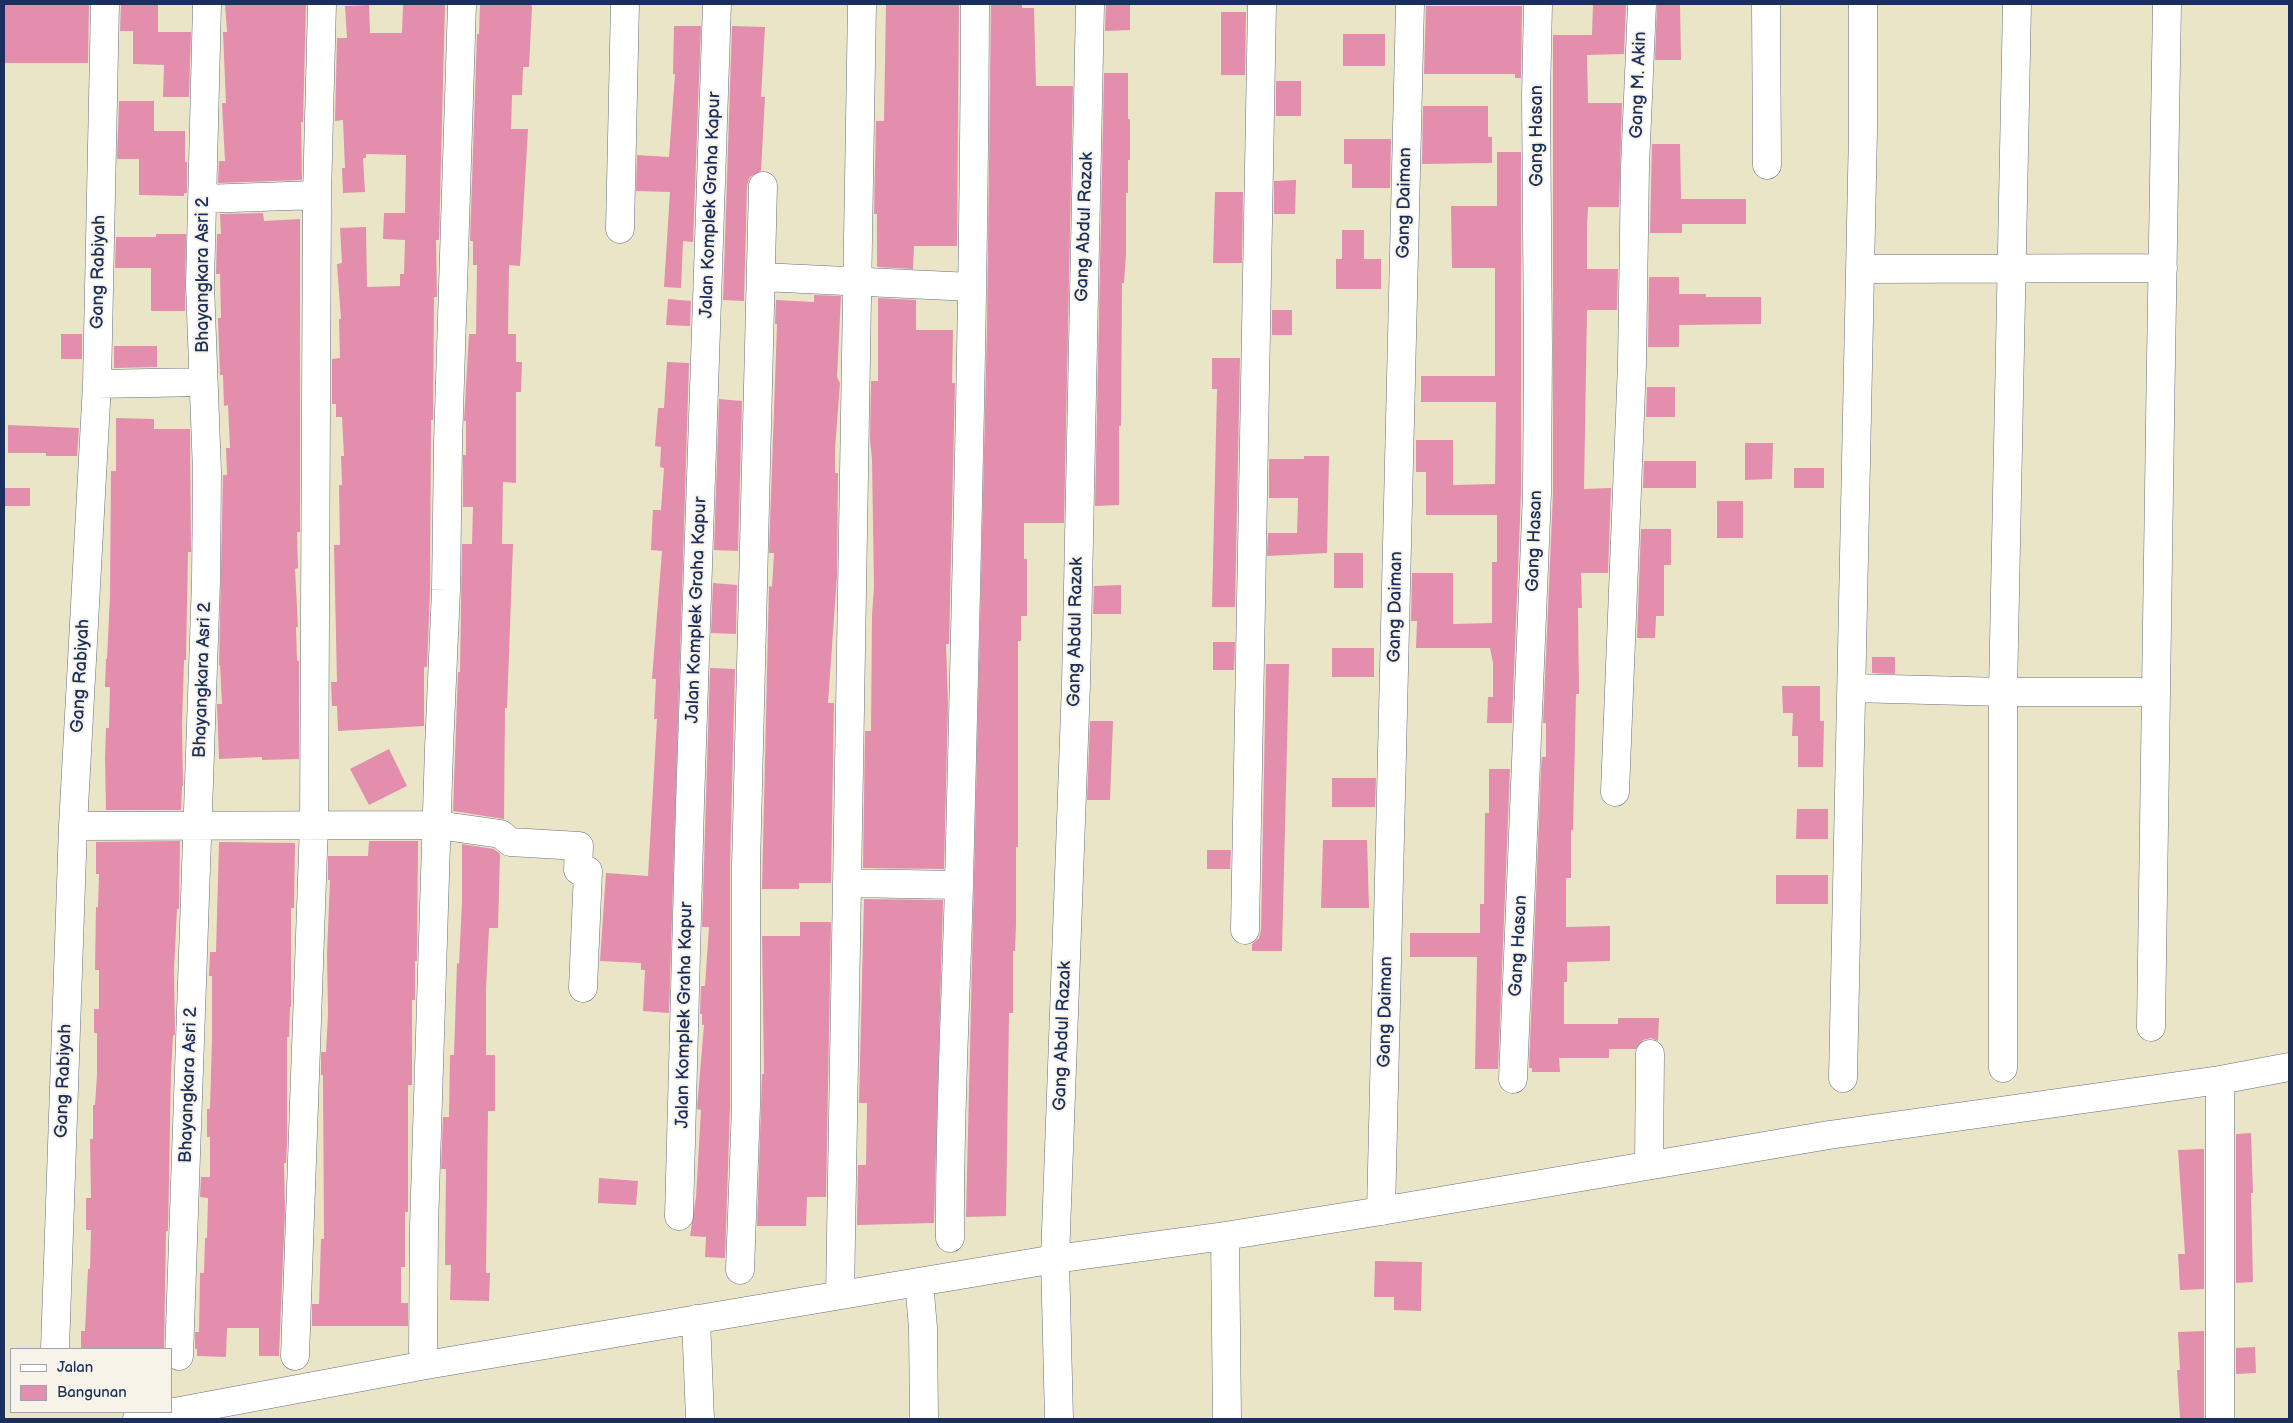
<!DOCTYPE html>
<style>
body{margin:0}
#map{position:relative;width:2293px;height:1423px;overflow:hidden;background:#ebe5c7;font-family:"Balsamiq Sans",sans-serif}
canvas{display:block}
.frame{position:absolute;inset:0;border:5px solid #1b2f5e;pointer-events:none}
.legend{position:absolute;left:10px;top:1348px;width:162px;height:65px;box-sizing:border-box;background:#f7f3e8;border:1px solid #9fa5b1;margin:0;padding:6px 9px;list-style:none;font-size:15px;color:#1b2f5e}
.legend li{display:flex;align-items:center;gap:10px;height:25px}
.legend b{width:25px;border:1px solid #9fa5b1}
</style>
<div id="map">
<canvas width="2293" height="1423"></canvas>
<div class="frame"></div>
<ul class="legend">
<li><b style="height:6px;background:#fff"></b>Jalan</li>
<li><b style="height:14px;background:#e38eac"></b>Bangunan</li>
</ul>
</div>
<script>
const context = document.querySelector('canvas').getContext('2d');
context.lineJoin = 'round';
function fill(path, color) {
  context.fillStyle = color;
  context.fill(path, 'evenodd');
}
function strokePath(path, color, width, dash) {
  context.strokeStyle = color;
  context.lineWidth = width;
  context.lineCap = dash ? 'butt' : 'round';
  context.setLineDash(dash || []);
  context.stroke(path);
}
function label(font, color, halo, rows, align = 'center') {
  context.font = font + ' "Balsamiq Sans",sans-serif';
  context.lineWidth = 4;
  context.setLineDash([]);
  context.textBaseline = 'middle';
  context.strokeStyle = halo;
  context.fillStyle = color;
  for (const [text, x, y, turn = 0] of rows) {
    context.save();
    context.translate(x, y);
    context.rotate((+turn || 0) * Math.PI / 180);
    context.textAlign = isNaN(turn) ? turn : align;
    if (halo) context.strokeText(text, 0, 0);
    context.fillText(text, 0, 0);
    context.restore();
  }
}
fill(new Path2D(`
 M4 4H89L88 63H4Z
 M121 4H158V32H191L189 97H163L164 65 133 64V31H120Z
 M225 4H306L303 122H301L302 180 218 183 219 161H225L222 103H226L223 32H227Z
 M403 4H445L439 240H436L437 297H434L433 420H431L430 590 427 667H424V726L338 731 337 706H332L331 682H337L334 545H340L339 485H342L341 456H344L342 417H336V404H332V359L340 358 339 319H341L337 264 342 263 340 228 366 227 367 287 400 286V274H404L405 240 383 239 384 213H405L406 155 366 154V158H363L365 192 343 193 342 168H345L343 120 335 121 337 38H347L345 6 369 5 370 33H402Z
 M480 4H531L532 7 529 67H523L522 95H512L511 129H528L520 266 509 265 508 334H516V362H522L521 392H516V483L503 482 502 544H513L507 708H505L504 819 453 811 458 672H460L462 544H472L473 507H463V455H466V421H464L469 334H476L477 265H473V241H470L477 34H479Z
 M886 4H959L957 246H914L913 269 877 267V214H874L876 121H884Z
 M991 4H1022V8H1034L1036 86H1073L1064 523H1024V559H1027V616H1021V641H1018V847H1016V924L1015 951H1013V1013H1009L1006 1216 966 1217 987 325Z
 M1106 4H1130V30L1105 31Z
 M1593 4H1626L1624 54 1587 55 1588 103H1622L1619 207H1588L1587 226V269H1618L1617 310H1587L1584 489 1611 488 1608 573H1581L1582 608H1578L1579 694H1576L1573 830H1571V878H1566V927L1610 926V961L1567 962V982H1564V1024H1618V1018H1659L1658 1041 1651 1038 1643 1040 1636 1049H1609V1058H1559L1560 1072H1532V1068H1529L1541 769 1542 757H1546V723H1543L1553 493V35H1592Z
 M1657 4H1680L1681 60H1655Z
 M1426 6H1522L1521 78H1515V74H1424Z
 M1221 12H1246L1245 75H1221Z
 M674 26H701L693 242 683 241 681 288 664 287 670 192 636 191 637 155 669 157 675 74H673Z
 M732 26 765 27 761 97H765L761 171 750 177 747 186 744 301 723 300Z
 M1343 34H1385V66H1343Z
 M1104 73H1128V119H1130V160H1128V193H1126V254L1124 283H1122L1121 426H1119V505L1095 506Z
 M1276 81H1301V116H1276Z
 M119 101H154V131H185V162H187V193H184V196L139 195V159H117Z
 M1423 106H1488V137H1492V163L1422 164Z
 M1344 139H1391L1390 188H1352V164H1344Z
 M1652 144H1680L1681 199H1746V224H1682V233H1650Z
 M1497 152H1521V493L1512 723H1487L1488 697H1493V663L1490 648H1416L1417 621H1411L1412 573H1453V624L1492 623V562H1497V515H1426V472H1416V440H1453V485L1495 484 1496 402H1421V376H1495V268H1452L1451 206H1497Z
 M1296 180 1295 214H1274V181Z
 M1215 192H1243L1242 263H1213Z
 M263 213 264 221 300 219V532H297L298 568 295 569 298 627H296L297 661 299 660V759L262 760V757L219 759 217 704H222L220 665H219L223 475H227L226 448H230L228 405 224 406 223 375H220L218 318H221L220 274H216L217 234H221L220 214Z
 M1342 230H1364V259H1381V289H1336V259H1342Z
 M156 234H186L185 311H151V268H115L116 237H156Z
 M1649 277H1679V294H1706V297H1761V324L1679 325V347H1648Z
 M814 295 841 296 837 377 840 383 835 449V473H838L837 575 828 703H834L831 883H799V889H762L769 586 772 587 774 553H769L777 324H775L776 300 814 302Z
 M878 298 916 300V330H953L952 383H955L949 644H946L948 702 944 869 863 868 865 731H871L872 615 874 587 872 459 870 440 871 381H878Z
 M668 299 691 301 690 326 666 325Z
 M1272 310H1292V335H1272Z
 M61 334H82V359H61Z
 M114 346H157V367L114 368Z
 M1212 358H1240L1235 607H1212L1217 389H1212Z
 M667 362 689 363 669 1013 643 1011 645 970H641V963L600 961 606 873 648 876 657 719H654L656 679H652L662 551 651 550 652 529 653 510H661L664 468 660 467 661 447 655 446 658 408H664Z
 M1647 387H1675V417H1646Z
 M719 399 742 401 738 551 714 550Z
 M116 418 154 419V429H190L191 552H188L186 660H184L182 724 183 786H182L181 810H106L105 758 106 728H109L110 687H105L106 659H107L110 596 111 471H116Z
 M8 425 79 428 77 456H46V453H8Z
 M1745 443H1773L1772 479 1745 480Z
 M1304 456H1329L1327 553 1267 556 1268 533H1297L1298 498H1269V459H1304Z
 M1644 461H1696V488H1643Z
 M1794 468H1824V488H1794Z
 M4 488H30V506H4Z
 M1717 501H1743V538H1717Z
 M1641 529H1671V565H1664V616H1656L1655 638H1637Z
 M1334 553H1363V588H1334Z
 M713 583 737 585 736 634 711 633Z
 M1121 585V614H1093L1094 586Z
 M1213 642H1235L1234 670H1213Z
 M1332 648H1374V677H1332Z
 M1872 657H1895V674L1872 673Z
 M1266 664H1289L1282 951H1252V944L1259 938 1261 930Z
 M710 668 735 669 730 866V1106L725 1258 705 1257 706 1237 690 1236 696 1197 701 1110 697 1109 698 1096 704 1025H702V1014H700L701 986H705L709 927H702Z
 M1782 686H1820V721H1824L1823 767H1798V736H1792L1793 713H1783Z
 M1090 721H1113L1110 800H1087Z
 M389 749 407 786 369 805 350 769Z
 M1489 769H1510L1498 1069H1475L1477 957H1410V933H1480V904H1484L1485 813H1489Z
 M1332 778H1376L1375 807H1332Z
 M1797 809H1828V839H1796Z
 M1323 840H1367L1369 908H1321Z
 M180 841 179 909H177L174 970 175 1034 173 1036 171 1072 168 1231H166L164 1349H81V1331H85L88 1269H90L91 1230H86V1198H91L90 1139H93V1105H95L97 1075V1033H94V1009H99V970H95L96 907H98L99 874H96V842Z
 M369 841H418L417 961H415V1000H412V1085H408V1212H405V1267H401V1303H408V1326H312V1304H319L321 1239H324L323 1075H321V1052H326L328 1013 327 954 330 880H328V856H368Z
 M219 842 295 843 294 908H291V1007H290L289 1037H287V1143L286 1163H284L285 1210 279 1356H259V1328H227L226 1357 197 1356V1349H195V1332H199L200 1273H204L205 1238H207L208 1198 200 1197 201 1177H210V1137H207V1109H210L212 1039V976H209L210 952H216Z
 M462 844 494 849 500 854 498 928H489L486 989V1055H495V1111H488L486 1273H490L489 1301 450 1300 451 1265H445L446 1169H441L443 1117H449L450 1055H454L457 963 459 964 462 902Z
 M1207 850H1231L1230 869H1207Z
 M1776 875H1828V904H1776Z
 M864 899 943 900 934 1223 857 1225 858 1165H866L867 1103H859Z
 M800 922H831L826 1197H807L806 1226H757L762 1074H764L762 936H800Z
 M2251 1133 2253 1193H2251L2253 1282 2236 1283V1134Z
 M2204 1149V1289L2180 1290 2178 1254H2185L2178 1150Z
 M599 1178 638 1181 636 1205 598 1203Z
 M1375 1261 1422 1262 1421 1311 1394 1310V1297H1374Z
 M2204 1331V1419H2180L2177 1370H2180L2178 1332Z
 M2255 1347 2256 1373 2236 1374V1348Z`), '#e38eac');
const minor = new Path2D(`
 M1766 4 1767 165
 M203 199 317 195
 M620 229 625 4
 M1860 269 2163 268
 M762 277 971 287
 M97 384 203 382
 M1852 688 2003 692H2154
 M1615 792 1632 364 1635 167 1642 4
 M73 826 437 825 501 834 510 842 579 846 578 870 588 871 583 988
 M847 883 959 885
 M1245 930 1262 4
 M2151 1027C2154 686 2162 345 2167 4
 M2003 1068V692L2017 4
 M1843 1078 1863 130V4
 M1513 1079 1537 493 1538 350 1536 96 1538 4
 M1649 1165 1650 1054
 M1381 1211 1410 4
 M679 1216 690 803 717 4
 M1225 1236 1227 1419
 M950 1238C949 1120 956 1002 959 884 966 591 974 297 975 4
 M740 1270 746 1106V866L763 186
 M919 1282 923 1328 924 1419
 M840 1295 862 4
 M696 1319 700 1419
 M55 1349 73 826 97 384 105 4
 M423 1350 424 1227 439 748 446 590 448 444 462 4
 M179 1356 206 581 207 472 200 285 207 4
 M295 1356 314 824 317 195 322 4
 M137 1419 426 1365 1055 1259 1225 1236 1381 1211 1829 1135 2220 1080 2289 1067
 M1059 1419 1055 1259 1076 684 1090 4
 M2220 1419V1080`);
strokePath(minor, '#646f83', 29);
strokePath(minor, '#fff', 28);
label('18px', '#1b2f5e', '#f7f3e8', [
 ["Gang M. Akin",1639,85,-88],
 ["Gang Hasan",1537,136,-90],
 ["Gang Daiman",1405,203,-89],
 ["Jalan Komplek Graha Kapur",711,205,-88],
 ["Gang Abdul Razak",1085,227,-88],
 ["Gang Rabiyah",99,272,-89],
 ["Bhayangkara Asri 2",203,275,-90],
 ["Gang Hasan",1535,541,-88],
 ["Gang Daiman",1396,607,-89],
 ["Jalan Komplek Graha Kapur",697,610,-88],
 ["Gang Abdul Razak",1076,632,-89],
 ["Gang Rabiyah",81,676,-87],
 ["Bhayangkara Asri 2",203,680,-88],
 ["Gang Hasan",1519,946,-87],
 ["Gang Daiman",1386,1012,-89],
 ["Jalan Komplek Graha Kapur",685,1015,-89],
 ["Gang Abdul Razak",1063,1036,-88],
 ["Gang Rabiyah",64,1081,-88],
 ["Bhayangkara Asri 2",189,1085,-88]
]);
</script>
